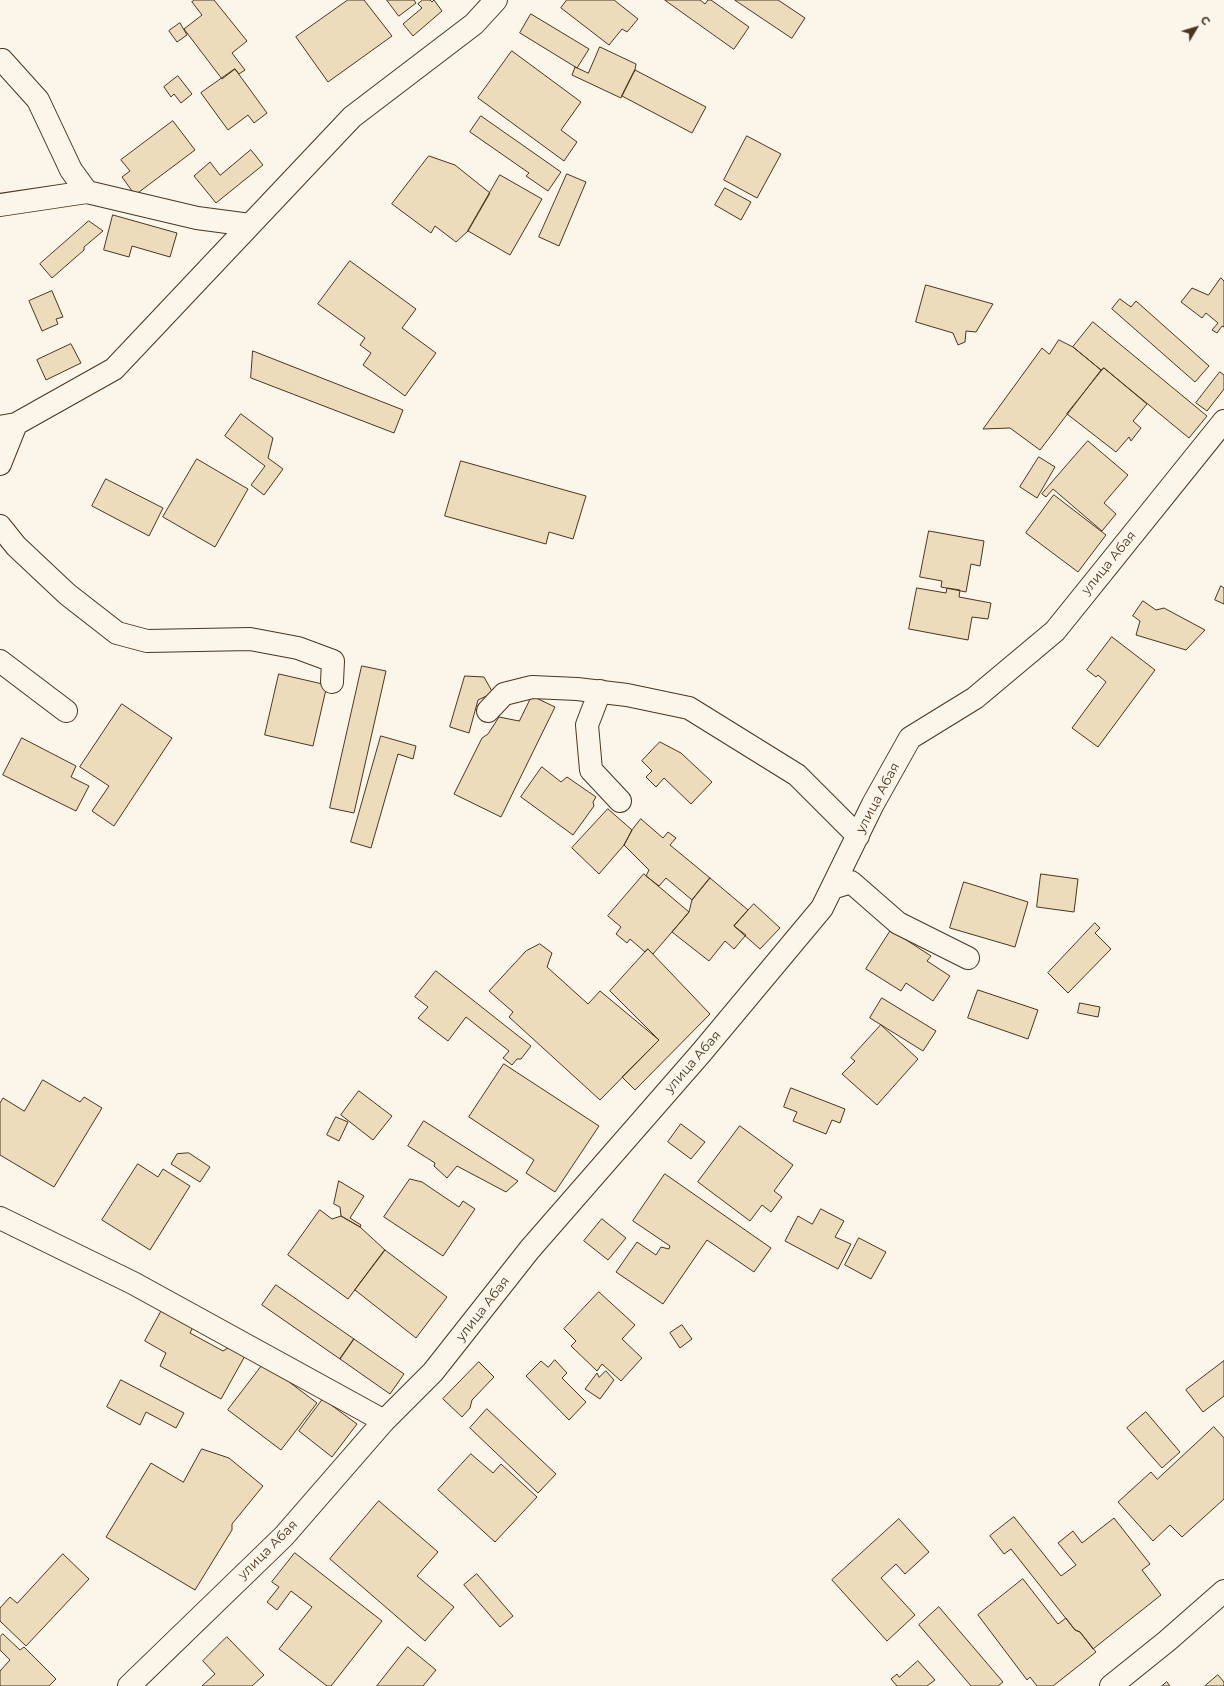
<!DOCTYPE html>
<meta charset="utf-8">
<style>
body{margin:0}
#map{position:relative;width:1224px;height:1686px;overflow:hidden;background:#fbf6e9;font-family:Montserrat,sans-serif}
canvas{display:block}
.north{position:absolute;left:1176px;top:8px;width:40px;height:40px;-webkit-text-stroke:3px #fbf6e9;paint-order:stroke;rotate:52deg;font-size:11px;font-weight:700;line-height:16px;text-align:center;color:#4a3520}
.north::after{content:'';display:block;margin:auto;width:14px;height:18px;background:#4a3520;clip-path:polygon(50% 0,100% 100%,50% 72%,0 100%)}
</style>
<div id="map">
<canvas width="1224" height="1686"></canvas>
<div class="north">С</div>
</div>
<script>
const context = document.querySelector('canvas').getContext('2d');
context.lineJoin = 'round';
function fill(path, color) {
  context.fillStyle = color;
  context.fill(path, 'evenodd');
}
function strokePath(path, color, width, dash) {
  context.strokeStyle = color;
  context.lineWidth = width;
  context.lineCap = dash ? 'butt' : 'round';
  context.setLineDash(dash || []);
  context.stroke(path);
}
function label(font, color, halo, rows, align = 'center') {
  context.font = font + ' Montserrat,sans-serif';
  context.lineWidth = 3;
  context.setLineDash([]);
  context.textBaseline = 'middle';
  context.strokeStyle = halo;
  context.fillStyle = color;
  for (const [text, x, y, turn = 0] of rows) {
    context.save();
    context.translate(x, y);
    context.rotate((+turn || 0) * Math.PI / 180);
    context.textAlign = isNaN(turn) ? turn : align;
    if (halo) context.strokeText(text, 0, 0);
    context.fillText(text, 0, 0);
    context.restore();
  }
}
const building = new Path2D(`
 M195 0H214L247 41 232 53 245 70 239 74 235 69 222 79 184 29 202 15 192 2Z
 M348 0H364L392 36 328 82 296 37Z
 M387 0H414L416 3 399 16Z
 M423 0H430L432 2 434 0 442 11 413 36 403 24 422 8 418 4Z
 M567 0H614L638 19 627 32 622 29 609 45 561 8Z
 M665 0H700L705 4 708 0H711L749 27 734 49Z
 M735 0H778L805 18 792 38Z
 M531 14 589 49 577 68 520 33Z
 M180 23 187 35 177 42 169 31Z
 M600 47 636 64 635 70 621 98 572 75 575 67 588 73Z
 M512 51 581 102 561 130 577 142 564 161 478 98Z
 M235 69 267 113 254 123 248 115 228 130 201 93Z
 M635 70 706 107 692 133 622 96Z
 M178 76 192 94 181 103 174 94 171 97 164 87Z
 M481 116 561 172 548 191 526 176 529 173 470 132Z
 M173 121 195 150 135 195 122 177 130 171 121 160Z
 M747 136 781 154 757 198 724 180Z
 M251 150 263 165 216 203 194 176 210 162 220 175Z
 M429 156 455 165 490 193 468 231 456 242 435 226 431 233 392 204Z
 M567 174 586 182 559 246 539 237Z
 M500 175 542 199 510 255 468 231Z
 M725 188 751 202 741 220 715 205Z
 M113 215 177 233 170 257 132 246 129 257 104 250Z
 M89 221 103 231 84 247V250L52 278 40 264Z
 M350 261 416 309 402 328 436 353 405 396 363 365 371 353 360 345 365 338 318 304Z
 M1221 278 1224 281V327L1222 326 1217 333 1212 330 1218 323 1206 313 1202 318 1181 302 1192 288 1208 295Z
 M926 285 993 304 976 332 966 331 965 342 958 345 953 333 916 322Z
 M52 291 63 317 56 319 58 324 42 331 29 301Z
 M1120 299 1131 307 1136 301 1209 366 1195 382 1112 309Z
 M1093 322 1207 416 1189 438 1104 368 1101 370 1073 347Z
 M1059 340 1073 347 1101 370 1040 450 1010 428 983 429 1042 348 1049 354Z
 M71 344 81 363 46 380 37 360Z
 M253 351 403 410 394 433 251 378Z
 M1104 368 1147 404 1133 421 1141 428 1131 441 1129 437 1116 452 1067 414Z
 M1220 372 1224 375V389L1207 411 1196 403Z
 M241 414 273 438 268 458 283 469 264 495 251 485 265 466 225 436Z
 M1088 441 1128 475 1104 503 1116 514 1102 531 1053 489 1046 497 1042 494Z
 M1039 457 1055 467 1037 498 1020 487Z
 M197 459 248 489 215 547 163 517Z
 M461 461 586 496 573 539 549 532 546 544 445 516Z
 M106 479 163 508 149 536 92 506Z
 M1054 495 1106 535 1078 572 1026 533Z
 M929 531 984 541 980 566 971 564 966 592 941 587 942 581 920 577Z
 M1221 586 1224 588V604L1215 600Z
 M917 588 946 593 947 588 960 590 959 597 991 603 988 619 972 617 968 640 909 629Z
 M1143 601 1156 610 1164 608 1205 630 1186 650 1136 635 1140 621 1133 616Z
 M1112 637 1155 670 1098 747 1072 728 1106 682 1098 675 1096 677 1087 670Z
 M362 666 386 671 354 813 330 808Z
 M279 674 327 685 313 746 265 735Z
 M465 676 484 677 493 693 478 700 469 733 450 727Z
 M532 696 555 707 501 817 454 794 482 738 488 734 499 717 519 721Z
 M122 704 172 738 114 826 92 811 109 786 80 767Z
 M381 736 416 746 413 759 398 754 371 848 351 842Z
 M22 738 76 766 71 777 89 786 76 811 3 775Z
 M660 742 681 753 712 782 691 804 664 778 656 787 646 777 652 771 642 761Z
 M542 767 561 782 567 777 596 797 593 802 594 806 573 835 521 797Z
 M608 809 632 830 624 845 599 874 572 848Z
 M641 819 663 838 668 832 676 838 670 845 710 878 692 900 666 878 659 886 646 876 649 870 624 845 632 830Z
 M644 874 689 912 653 954 648 949 645 952 630 939 627 943 616 934 621 927 608 916Z
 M1041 874 1078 879 1074 912 1037 907Z
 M710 878 748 910 734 926 746 935 734 949 725 941 709 961 672 932 689 912 692 900Z
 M964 882 1028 902 1015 947 950 928Z
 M754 904 780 928 760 949 734 926Z
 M1095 923 1100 928 1095 933 1111 949 1068 993 1048 973Z
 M891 930 931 956 927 961 950 976 933 1001 906 983 901 991 866 969Z
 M540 944 552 953 547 967 588 1004 600 991 659 1040 600 1100 509 1017 513 1012 489 991 526 951Z
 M648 949 710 1014 635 1090 622 1077 659 1040 610 991Z
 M436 971 531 1046 521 1059H517L512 1065 503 1058 509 1051 466 1017 448 1041 418 1018 428 1007 415 997Z
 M978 990 1038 1010 1028 1039 968 1018Z
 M882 998 936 1031 923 1051 870 1018Z
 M1080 1003 1100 1007 1098 1017 1078 1013Z
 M881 1025 918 1059 877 1105 842 1074 855 1061 851 1058Z
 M504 1064 599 1126 555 1192 526 1173 534 1160 469 1117Z
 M43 1080 80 1102 84 1097 102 1108 54 1187 0 1155V1103L3 1098 24 1111Z
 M791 1088 845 1109 840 1123 832 1120 826 1134 793 1121 797 1112 784 1107Z
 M359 1091 392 1116 373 1140 341 1115Z
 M336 1117 348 1122 339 1141 327 1135Z
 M424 1121 518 1181 506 1192 457 1166 447 1178 434 1166 435 1163 408 1146Z
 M681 1124 705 1142 691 1159 668 1142Z
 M740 1126 793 1165 774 1191 782 1197 771 1212 762 1205 750 1221 698 1182Z
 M189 1153 210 1167 200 1182 171 1164 177 1154Z
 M138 1164 158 1177 163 1169 190 1186 150 1250 102 1220Z
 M665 1174 771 1248 754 1272 707 1240 663 1304 616 1272 637 1242 656 1255 661 1247 669 1249 670 1246 633 1221Z
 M410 1179 422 1182 459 1207 463 1201 475 1209 443 1256 384 1217Z
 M339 1181 364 1196 350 1218 361 1225 360 1227 341 1216 340 1207 334 1204Z
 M821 1209 844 1221 835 1237 851 1244 838 1269 785 1241 798 1216 812 1224Z
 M320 1210 332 1219 341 1216 360 1227 385 1250 348 1299 288 1255Z
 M602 1219 626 1238 608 1260 584 1241Z
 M859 1238 886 1252 871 1279 845 1265Z
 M385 1250 447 1297 416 1338 355 1290Z
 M276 1285 354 1339 340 1359 262 1305Z
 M599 1292 635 1325 622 1339 642 1358 621 1381 602 1364 597 1371 571 1346 576 1341 564 1329Z
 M162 1310 193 1327 190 1333 223 1351 231 1346 246 1354 221 1399 160 1366 166 1353 145 1341Z
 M682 1325 692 1339 680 1348 670 1333Z
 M354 1339 404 1374 390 1394 340 1359Z
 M555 1360 567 1373 562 1378 586 1402 569 1420 526 1376 541 1361 548 1367Z
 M1224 1361V1396L1203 1412 1186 1390Z
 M479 1362 494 1377 472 1400 470 1408 462 1417 443 1399Z
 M264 1363 317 1403 281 1450 228 1410Z
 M606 1371 614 1380 600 1399 585 1389 597 1373 599 1377Z
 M121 1380 184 1413 176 1428 146 1412 140 1425 107 1407Z
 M323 1399 357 1424 332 1457 299 1431Z
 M487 1409 556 1474 538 1493 470 1428Z
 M1146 1412 1180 1452 1162 1468 1127 1428Z
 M1214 1427 1224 1438V1499L1182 1537 1170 1525 1153 1541 1118 1502 1151 1472 1157 1479Z
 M202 1449 229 1458 263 1486 232 1524V1530L195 1590 106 1537 151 1463 183 1482Z
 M471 1454 493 1473 501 1464 537 1497 495 1542 438 1490Z
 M379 1501 438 1552 417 1576 454 1607 425 1641 330 1559Z
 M1014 1517 1061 1576 1076 1565 1058 1543 1073 1531 1082 1543 1114 1518 1150 1564 1142 1570 1161 1595 1093 1649 1080 1632 1075 1630 1011 1549 1004 1554 990 1536Z
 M899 1519 929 1552 905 1574 896 1564 881 1578 915 1615 887 1641 832 1580Z
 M295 1553 382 1621 331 1686H327L279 1649 312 1607 291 1591 277 1610 267 1602 279 1587 272 1582Z
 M63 1554 89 1579 26 1646 0 1621V1608L10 1597 17 1603Z
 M477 1574 513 1616 500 1627 464 1585Z
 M1023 1579 1058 1624 1066 1618 1075 1630 1080 1632 1096 1652 1053 1686H1037L1030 1677 1027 1680 978 1615Z
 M939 1607 1003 1682 998 1686H971L919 1625Z
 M3 1634 20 1650 24 1647 56 1679 49 1686H0V1671L10 1660 0 1650V1637Z
 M227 1637 264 1675 252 1686H202L215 1674 203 1661Z
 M408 1647 436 1670 423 1686H377Z
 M918 1661 935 1680 927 1686H897L891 1679 897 1674 899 1677Z
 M1218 1675 1224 1682V1686H1205Z
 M1167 1682 1170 1686H1162Z`);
fill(building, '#ecdcbc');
strokePath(building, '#4a3520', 1);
const minor = new Path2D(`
 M2 60 38 100 71 170 87 192 197 218 250 225
 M0 205 87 192
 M0 427 16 424 114 369 352 117 474 24 496 0
 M0 464 16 424
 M0 526 16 546 67 594 117 633 147 641 250 639 298 648 333 661 332 682
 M0 661 66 711
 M600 691 587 725 591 770 620 801
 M488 711 504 694 532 687 577 689 627 695 689 708 797 775 858 836
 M832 888 851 882 898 923 968 958
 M0 1218 133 1283 384 1421
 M129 1686 284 1536 384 1421 433 1372 530 1249 701 1053 822 908 873 804 910 738 975 698 1055 631 1224 421
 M1111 1686 1167 1641 1224 1591`);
strokePath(minor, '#4a3520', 24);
strokePath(minor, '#fbf6e9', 22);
label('13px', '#4a3520', '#fbf6e9', [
 ["улица Абая",1109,563,-51],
 ["улица Абая",878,798,-62],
 ["улица Абая",693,1062,-49],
 ["улица Абая",483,1309,-52],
 ["улица Абая",268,1550,-45]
]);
</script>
